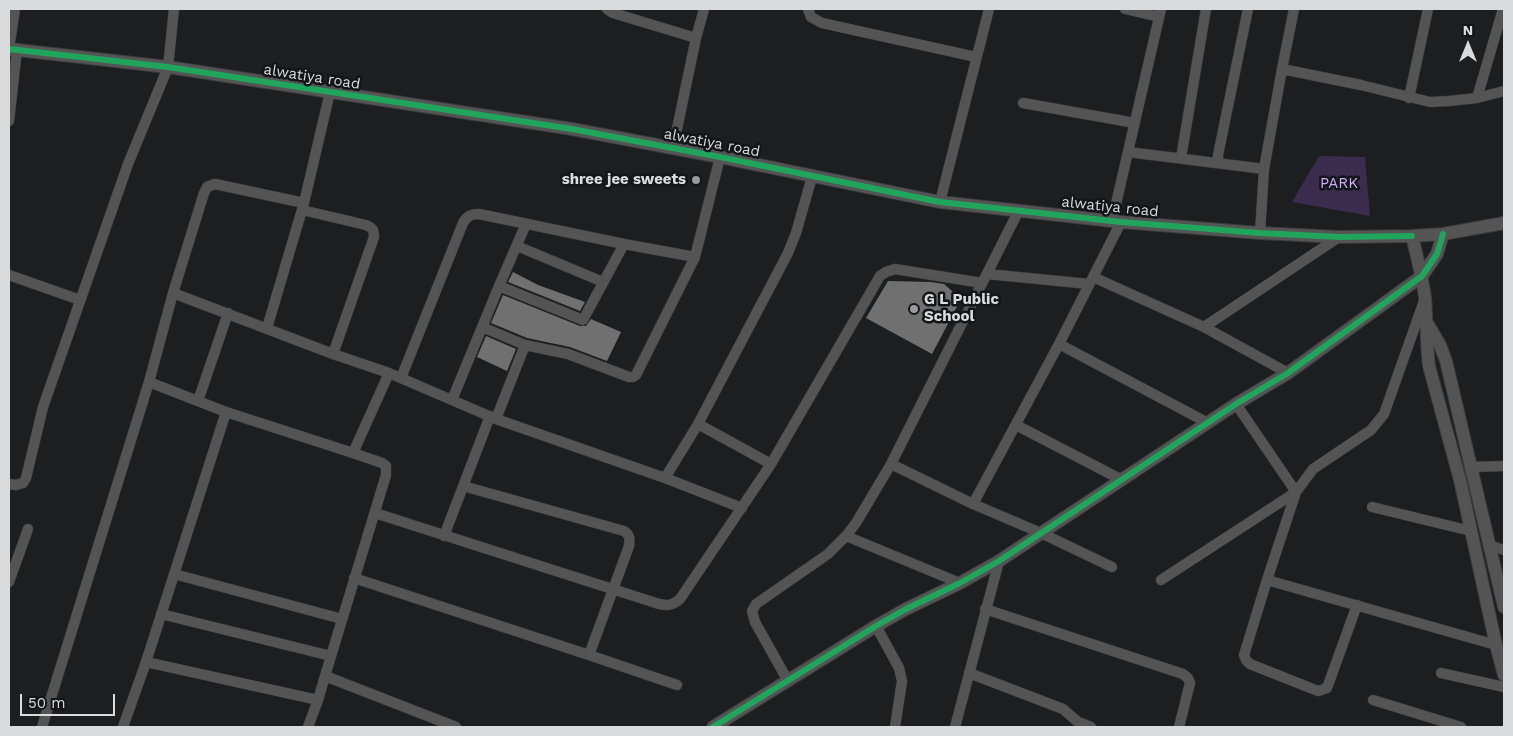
<!DOCTYPE html>
<style>
body{margin:0}
#map{position:relative;width:1513px;height:736px;overflow:hidden;background:#1d1e20;font-family:"Work Sans",sans-serif}
canvas{display:block}
.frame{position:absolute;inset:0;border:10px solid #d9dbdd;pointer-events:none}
.north{position:absolute;left:1443px;top:20px;width:50px;height:50px;-webkit-text-stroke:4px #131518;paint-order:stroke;rotate:0deg;font-size:14px;font-weight:700;line-height:20px;text-align:center;color:#d9dbdd}
.north::after{content:'';display:block;margin:auto;width:18px;height:22px;background:#d9dbdd;clip-path:polygon(50% 0,100% 100%,50% 72%,0 100%)}
.scale{position:absolute;left:20px;top:694px;width:95px;height:22px;box-sizing:border-box;border:2px solid #d9dbdd;border-top:0;padding-left:6px;font-size:15px;line-height:18px;white-space:nowrap;color:#d9dbdd;-webkit-text-stroke:4px #131518;paint-order:stroke}
</style>
<div id="map">
<canvas width="1513" height="736"></canvas>
<div class="frame"></div>
<div class="north">N</div>
<div class="scale">50 m</div>
</div>
<script>
const context = document.querySelector('canvas').getContext('2d');
context.lineJoin = 'round';
function fill(path, color) {
  context.fillStyle = color;
  context.fill(path, 'evenodd');
}
function strokePath(path, color, width, dash) {
  context.strokeStyle = color;
  context.lineWidth = width;
  context.lineCap = dash ? 'butt' : 'round';
  context.setLineDash(dash || []);
  context.stroke(path);
}
function label(font, color, halo, rows, align = 'center') {
  context.font = font + ' "Work Sans",sans-serif';
  context.lineWidth = 5;
  context.setLineDash([]);
  context.textBaseline = 'middle';
  context.strokeStyle = halo;
  context.fillStyle = color;
  for (const [text, x, y, turn = 0] of rows) {
    context.save();
    context.translate(x, y);
    context.rotate((+turn || 0) * Math.PI / 180);
    context.textAlign = isNaN(turn) ? turn : align;
    if (halo) context.strokeText(text, 0, 0);
    context.fillText(text, 0, 0);
    context.restore();
  }
}
fill(new Path2D(`
 M1319 156 1365 157 1370 216 1292 202Z`), '#3b2c4e');
fill(new Path2D(`
 M513 272 538 285 585 302 580 311 508 282Z
 M888 281 931 282 944 284 961 299 932 354 866 318Z
 M503 295 580 326H586L591 319 621 332 607 361 570 347 527 338 491 323Z
 M486 336 516 349 507 371 477 357Z`), '#707071');
const minor = new Path2D(`
 M607 9 613 13 696 38 673 148
 M808 9 811 17 822 23 976 57
 M1125 9 1159 17
 M696 38 704 9
 M9 49 15 9
 M1282 69 1294 9
 M1409 98 1428 9
 M1477 98 1503 9
 M1023 103 1135 123
 M9 121 17 50
 M1128 152 1264 169
 M1181 158 1206 9
 M1218 163V155L1248 9
 M940 202 989 9
 M302 210 366 225C373 228 374 230 374 237L333 354
 M1112 221 1161 9
 M1260 233 1264 169 1282 69 1361 85 1430 102 1449 101 1477 98 1504 91
 M517 246 603 282
 M987 274 1089 284
 M9 275 80 300
 M1093 277 1204 327 1339 237
 M499 286 526 224
 M173 293 333 354 389 373 496 419 665 478 698 424 788 253 796 233 812 177
 M482 327 525 345 568 354 629 377H633L636 375 695 257 720 157
 M1204 327 1288 373
 M267 328 304 203 330 92
 M1059 344 1208 423
 M401 378 463 223C467 216 471 214 479 214L624 244 695 257
 M149 382 226 412 353 453 382 463 386 466V475L325 676 318 700 308 727
 M452 400 499 286 583 320 624 244
 M198 401 228 313
 M496 419 525 345
 M698 424 771 464
 M1016 425 1122 480
 M353 453 389 373
 M891 464 973 504 1041 533 1112 567
 M1471 467 1504 466
 M665 478 742 508
 M9 484 16 485 23 483 26 478 43 407 128 164 168 67 174 9
 M973 504 1059 344 1121 222
 M1372 507 1471 531
 M375 513 659 604C668 606 673 605 680 599L771 464 880 276 886 272 895 269 982 283
 M444 536 490 416
 M846 536 960 583
 M1488 545 1504 550
 M174 574 342 619
 M354 578 589 655 629 546C630 539 630 535 624 531L463 486
 M1161 580 1296 492 1236 404
 M1267 580 1496 645
 M9 582 28 529
 M1357 605 1327 688 1318 691 1250 664 1246 660 1244 655 1267 580 1296 492 1313 469 1371 430 1384 414 1424 301
 M985 609 1183 674 1188 678 1190 683 1179 727
 M161 614 331 656
 M876 626 899 668 902 681 895 727
 M589 655 677 685
 M146 662 318 700
 M969 673 1063 709 1078 722 1091 727
 M1441 673 1504 687
 M325 676 456 727
 M788 681 755 622 752 611 756 604 828 554 846 536 856 523 891 464 1019 210
 M1373 700 1461 727
 M42 727 149 382 173 293 204 193 207 187 215 184 304 203
 M123 727 146 662 226 412
 M955 727 999 561`);
const tertiary = new Path2D(`
 M9 49 168 67 572 129 720 157 940 202 1121 222 1260 233 1339 237 1412 236
 M1504 223 1443 234 1412 236C1417 256 1422 276 1425 297 1427 320 1426 343 1429 366L1460 480 1496 645 1504 675
 M1426 321 1440 345 1446 361 1504 607
 M713 727 876 626 906 609 960 583 999 561 1236 404 1288 373 1422 276 1437 254 1443 234`);
strokePath(minor, '#393a3b', 11);
strokePath(tertiary, '#393a3b', 14);
strokePath(minor, '#545455', 10);
strokePath(tertiary, '#545455', 12);
strokePath(new Path2D(`
 M9 49 168 67 572 129 720 157 940 202 1121 222 1260 233 1339 237 1412 236
 M713 727 876 626 906 609 960 583 999 561 1236 404 1288 373 1422 276 1437 254 1443 234`), '#20a55d', 6);
for (const [x, y, r, color] of [
 [696,180,5,"#97999b"],
 [914,309,5,"#97999b"]
]) {
  const dot = new Path2D();
  dot.arc(x, y, r, 0, 2 * Math.PI);
  context.fillStyle = color;
  context.fill(dot);
  strokePath(dot, '#131518', 2);
}
label('15px', '#d9dbdd', '#131518', [
 ["alwatiya road",312,77,9],
 ["alwatiya road",712,143,11],
 ["alwatiya road",1110,207,6]
]);
label('bold 15px', '#d9dbdd', '#131518', [
 ["shree jee sweets",686,180],
 ["G L Public",924,300,"left"],
 ["School",924,317,"left"]
], 'right');
label('15px', '#d2aeff', '#131518', [
 ["PARK",1339,184]
]);
</script>
